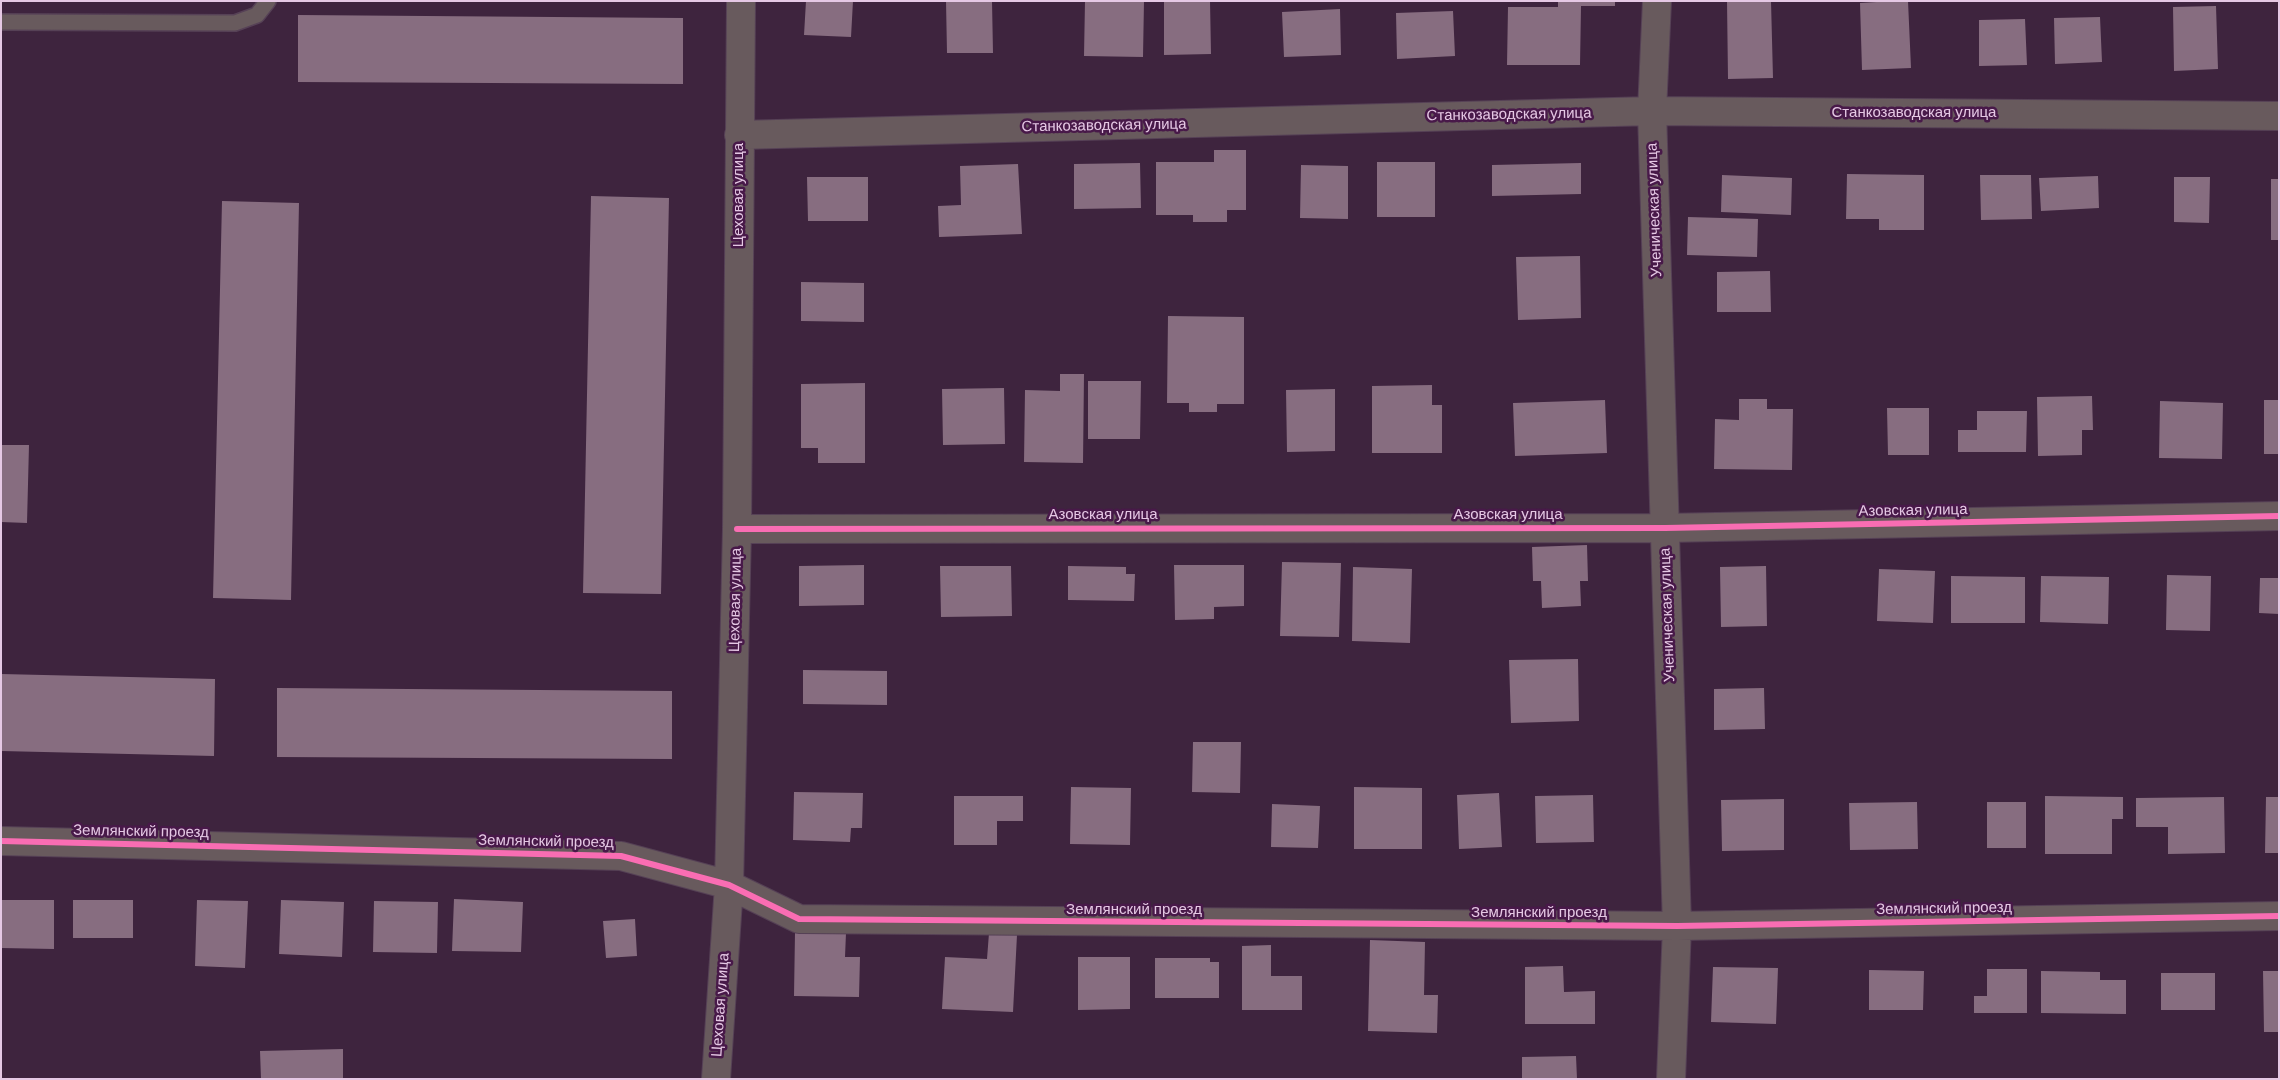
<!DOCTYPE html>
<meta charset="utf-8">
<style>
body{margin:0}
#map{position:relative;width:2280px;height:1080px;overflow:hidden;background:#3e243e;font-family:"DM Sans",sans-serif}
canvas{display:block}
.frame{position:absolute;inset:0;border:2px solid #e5c8e4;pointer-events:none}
</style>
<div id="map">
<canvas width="2280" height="1080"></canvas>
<div class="frame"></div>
</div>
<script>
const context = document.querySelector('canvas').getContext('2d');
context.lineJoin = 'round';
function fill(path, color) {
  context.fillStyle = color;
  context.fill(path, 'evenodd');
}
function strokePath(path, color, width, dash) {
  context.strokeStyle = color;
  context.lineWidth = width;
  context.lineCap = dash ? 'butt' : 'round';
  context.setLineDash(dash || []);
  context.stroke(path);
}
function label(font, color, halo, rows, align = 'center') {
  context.font = font + ' "DM Sans",sans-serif';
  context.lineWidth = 5;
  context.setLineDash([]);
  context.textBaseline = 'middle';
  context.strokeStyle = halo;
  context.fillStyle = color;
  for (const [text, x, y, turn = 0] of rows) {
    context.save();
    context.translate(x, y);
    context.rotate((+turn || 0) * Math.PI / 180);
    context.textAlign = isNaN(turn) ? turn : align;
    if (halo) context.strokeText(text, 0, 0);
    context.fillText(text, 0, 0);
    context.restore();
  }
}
fill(new Path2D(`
 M806 1H853L851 37 804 35Z
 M946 1H992L993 53H947Z
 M1085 1H1144L1143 57 1084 56Z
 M1164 1H1210L1211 54 1164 55Z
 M1558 1H1615V6H1581L1580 65H1507L1508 7H1558Z
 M1727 1H1771L1773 78 1728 79Z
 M1893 1H1908L1911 68 1862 70 1860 3Z
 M2216 6 2218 69 2174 71 2173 7Z
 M1340 9 1341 55 1284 57 1282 12Z
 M1453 11 1455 56 1397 59 1396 13Z
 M298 15 683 18V84L298 82Z
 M2100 17 2102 62 2055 64 2054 18Z
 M2025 19 2027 65 1979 66V20Z
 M1214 150H1246V210H1227V222H1193V215H1156V162H1214Z
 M1377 162H1435V217H1377Z
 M1140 163 1141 208 1074 209V164Z
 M1581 163V194L1492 196V165Z
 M1018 164 1022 234 939 237 938 206 961 205 960 166Z
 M1301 165 1348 166V219L1300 218Z
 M1847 174 1924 175V230H1879V219H1846Z
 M1722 175 1792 178 1791 215 1721 212Z
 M1980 175H2031L2032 219 1981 220Z
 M2098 176 2099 208 2041 211 2039 178Z
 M807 177H868V221H808Z
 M2174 177H2210L2209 223 2174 222Z
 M2271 179H2279V240H2271Z
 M591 196 669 198 661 594 583 593Z
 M222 201 299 203 291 600 213 598Z
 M1688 217 1758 219 1757 257 1687 255Z
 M1580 256 1581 318 1518 320 1516 257Z
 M1770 271 1771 312H1717V272Z
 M801 282 864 283V322L801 321Z
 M1168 316 1244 317V404H1217V412H1189V403H1167Z
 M1060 374H1084L1083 463 1024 462 1025 390 1060 391Z
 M1088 381H1141L1140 439H1088Z
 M865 383V463H818V448H801V384Z
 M1432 385V405H1442V453H1372V386Z
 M1004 388 1005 444 943 445 942 389Z
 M1335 389V451L1287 452 1286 390Z
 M2092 396 2093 430H2082V455L2038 456 2037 397Z
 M1739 399H1767V409H1793L1792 470 1714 469 1715 419 1739 420Z
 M1605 400 1607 453 1515 456 1513 403Z
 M2264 400H2279V454H2264Z
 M2160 401 2223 403 2222 459 2159 458Z
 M1887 408H1929V455H1888Z
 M1977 411H2027L2026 452H1958V430H1977Z
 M1 445H29L27 523 1 522Z
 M1587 545 1588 581H1580L1581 606 1542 608 1541 581H1533L1532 547Z
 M1282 562 1341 563 1339 637 1280 636Z
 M864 565V605L799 606V566Z
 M1174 565H1244V606L1214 607V619L1175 620Z
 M940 566H1011L1012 616 941 617Z
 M1068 566 1126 567V574H1135L1134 601 1068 600Z
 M1766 566 1767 626 1721 627 1720 567Z
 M1353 567 1412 569 1410 643 1352 641Z
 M1879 569 1935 571 1933 623 1877 621Z
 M2167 575 2211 576 2210 631 2166 630Z
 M1951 576 2025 577V623H1951Z
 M2041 576 2109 577 2108 624 2040 622Z
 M2260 578H2279V614L2259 613Z
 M1578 659 1579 721 1511 723 1509 660Z
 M803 670 887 671V705L803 704Z
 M1 674 215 679 214 756 1 751Z
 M277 688 672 691V759L277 757Z
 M1764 688 1765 729 1714 730V689Z
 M1193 742H1241L1240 793 1192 792Z
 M1071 787 1131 788 1130 845 1070 844Z
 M1354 787 1422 788V849H1354Z
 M794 792 863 793 862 828H851L850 842 793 840Z
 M1499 793 1502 847 1459 849 1457 795Z
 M1593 795 1594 842 1536 843 1535 796Z
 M954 796H1023V821H997V845H954Z
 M2045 796 2123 797V819H2112V854H2045Z
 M2224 797 2225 853 2168 854V827H2136V798Z
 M2266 797H2279V853H2265Z
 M1784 799V850L1722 851 1721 800Z
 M1917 802 1918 849 1850 850 1849 803Z
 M1987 802H2026V848H1987Z
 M1272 804 1320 806 1318 848 1271 847Z
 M454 899 523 902 521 952 452 951Z
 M1 900H54V949L1 948Z
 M73 900H133V938H73Z
 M197 900 248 901 245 968 195 966Z
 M281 900 344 902 342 957 279 954Z
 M374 901 438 902 437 953 373 952Z
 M635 919 637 956 606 958 603 921Z
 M795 932 846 933 845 957H860L859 997 794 996Z
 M989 933 1017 935 1013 1012 942 1009 945 957 987 959Z
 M1370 940 1425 942 1424 995H1438L1437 1033 1368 1031Z
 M1271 945V976H1302V1010H1242V946Z
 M1078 957H1130V1009L1078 1010Z
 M1155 958H1210V962H1219V998H1155Z
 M1563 966 1564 992 1595 991V1024H1525V967Z
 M1713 967 1778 968 1776 1024 1711 1022Z
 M1987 969H2027V1013H1974V996H1987Z
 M1869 970 1924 971 1923 1010H1869Z
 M2041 971 2100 972V980H2126V1014L2041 1013Z
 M2263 971H2279V1032H2264Z
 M2161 973H2215V1010H2161Z
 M343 1049V1079H261L260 1051Z
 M1576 1056 1577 1079H1522V1057Z`), '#876d80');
const lane = new Path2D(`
 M1 22 235 23 257 15 268 1`);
const street = new Path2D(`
 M1657 1 1652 111 1677 926 1671 1079
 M739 135 1652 111 2279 116
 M737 529 1665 528 2279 516
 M1 841 621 856 729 885 799 919 1677 926 2279 916
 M716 1079 729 885 737 529 741 1`);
strokePath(lane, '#564156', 18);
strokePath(street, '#564156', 30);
strokePath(lane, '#685a5d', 15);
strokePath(street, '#685a5d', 28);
strokePath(new Path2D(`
 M737 529 1665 528 2279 516
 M1 841 621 856 729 885 799 919 1677 926 2279 916`), '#f96db3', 6);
label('15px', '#e5c8e4', '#481949', [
 ["Станкозаводская улица",1914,113],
 ["Станкозаводская улица",1509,115,-1],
 ["Станкозаводская улица",1104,126,-1],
 ["Цеховая улица",739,195,-90],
 ["Ученическая улица",1655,210,-92],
 ["Азовская улица",1913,511,-1],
 ["Азовская улица",1103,515],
 ["Азовская улица",1508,515],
 ["Цеховая улица",736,600,-89],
 ["Ученическая улица",1668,615,-92],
 ["Землянский проезд",141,832,1],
 ["Землянский проезд",546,842,1],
 ["Землянский проезд",1944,909,-1],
 ["Землянский проезд",1134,910],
 ["Землянский проезд",1539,913],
 ["Цеховая улица",721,1005,-86]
]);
</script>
